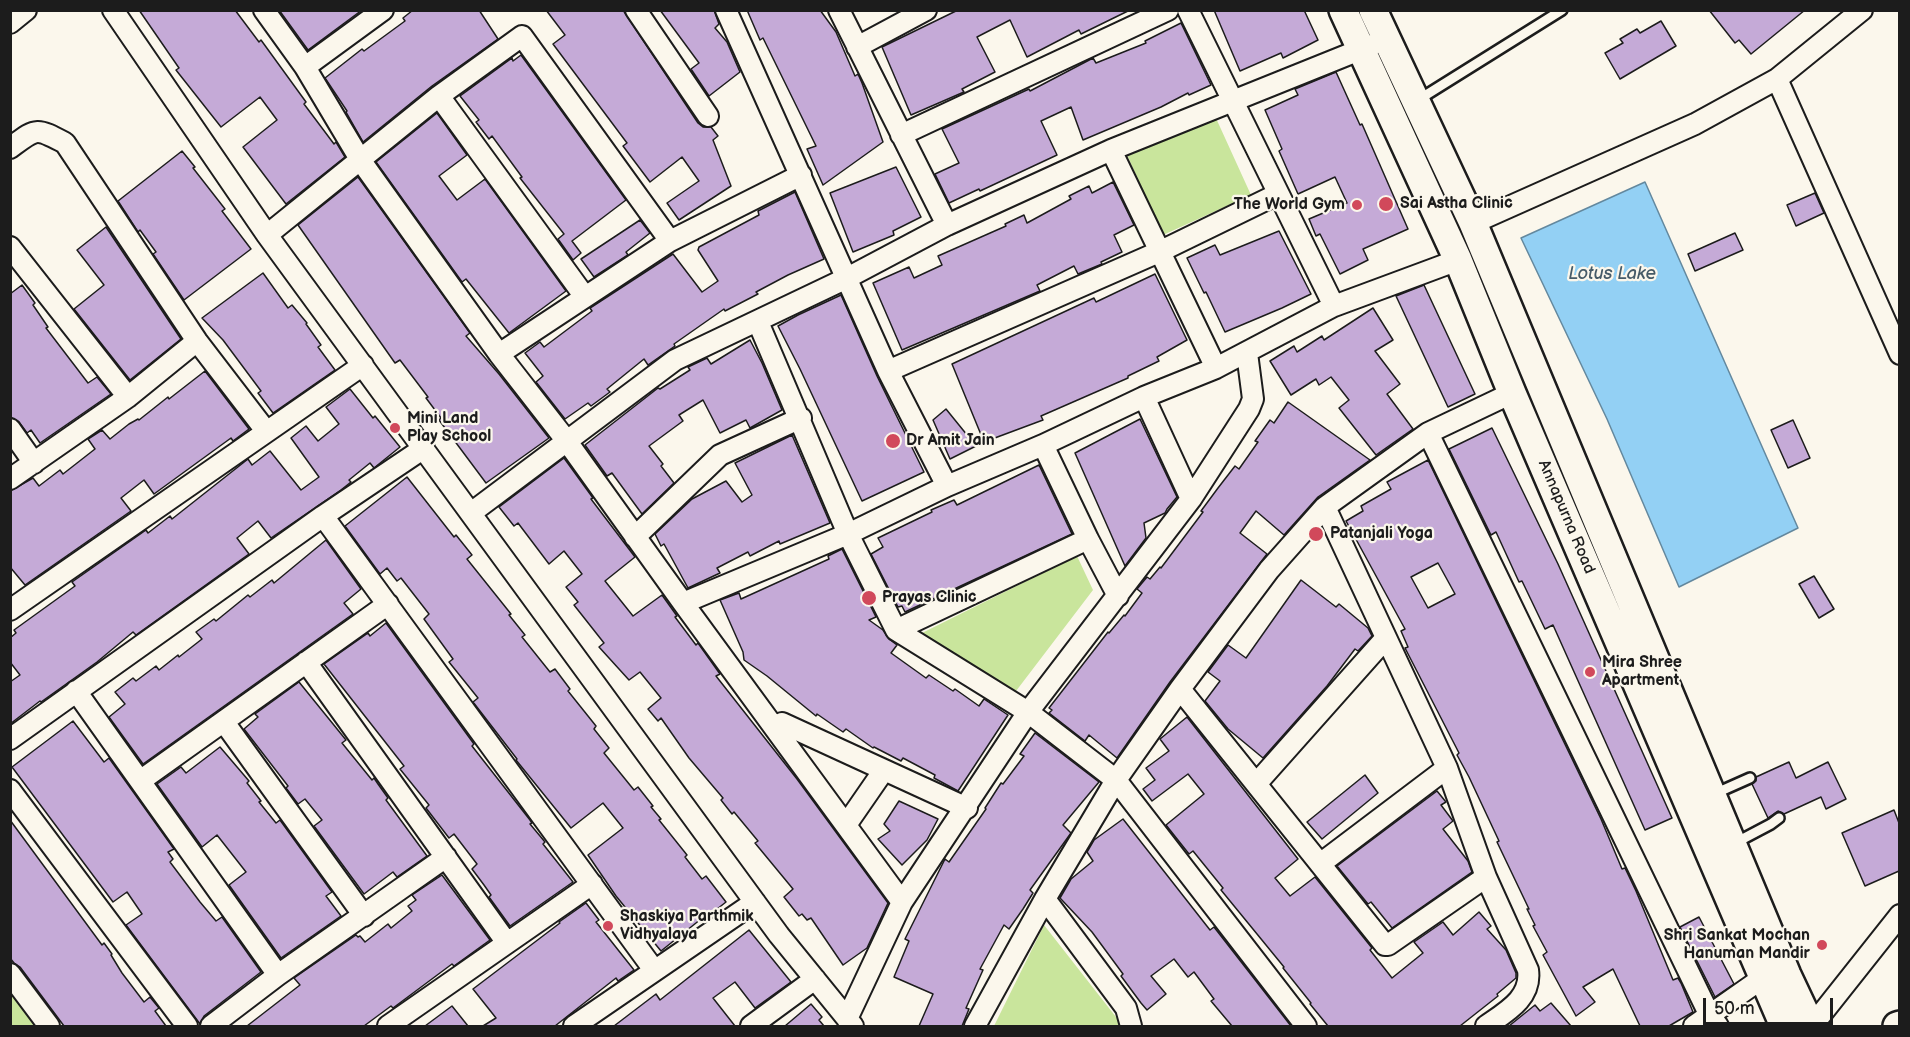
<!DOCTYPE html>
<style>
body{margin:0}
#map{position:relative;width:1910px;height:1037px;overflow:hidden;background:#fbf7ec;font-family:"Balsamiq Sans",sans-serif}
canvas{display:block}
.frame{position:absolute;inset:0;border:12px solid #1c1c1c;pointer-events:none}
.scale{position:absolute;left:1703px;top:998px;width:130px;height:27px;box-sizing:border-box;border:3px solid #1c1c1c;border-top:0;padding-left:8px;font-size:18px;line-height:21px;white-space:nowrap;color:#1c1c1c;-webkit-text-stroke:4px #fbf7ec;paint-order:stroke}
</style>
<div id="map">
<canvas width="1910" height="1037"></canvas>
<div class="frame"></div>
<div class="scale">50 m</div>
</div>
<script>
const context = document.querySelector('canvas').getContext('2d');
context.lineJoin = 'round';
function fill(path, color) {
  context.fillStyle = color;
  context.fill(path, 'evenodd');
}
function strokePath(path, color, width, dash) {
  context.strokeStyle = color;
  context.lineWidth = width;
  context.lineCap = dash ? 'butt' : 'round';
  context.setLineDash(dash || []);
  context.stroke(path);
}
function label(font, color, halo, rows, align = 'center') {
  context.font = font + ' "Balsamiq Sans",sans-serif';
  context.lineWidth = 4.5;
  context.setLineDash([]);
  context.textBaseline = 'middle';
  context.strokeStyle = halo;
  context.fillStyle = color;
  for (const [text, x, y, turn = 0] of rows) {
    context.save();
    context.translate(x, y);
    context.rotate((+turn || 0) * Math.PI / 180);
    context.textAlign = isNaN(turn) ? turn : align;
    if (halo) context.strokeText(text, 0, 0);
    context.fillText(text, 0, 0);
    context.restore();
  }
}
fill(new Path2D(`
 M1215 116 1251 195 1163 235 1127 155Z
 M1077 556 1093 590 1013 695 920 634Z
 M1044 925 1123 1026H994Z
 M11 976 47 1026H11Z`), '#c9e59c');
const water = new Path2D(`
 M1645 182 1798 528 1679 587 1607 419 1521 238Z`);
fill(water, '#93d0f4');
strokePath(water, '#63889e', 1.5);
const building = new Path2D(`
 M139 10H235L259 42 261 40 306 102 304 104 334 144 336 142 345 157 286 204 243 147 277 120 260 97 221 127 176 70 179 68Z
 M279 10H362L308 50Z
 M413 10H479L498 39 432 86 363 142 346 112 347 111 325 78 362 49 364 51 405 21 403 18Z
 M546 10H623L698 123 703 127H711L718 136 713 140 731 186 679 220 667 203 699 181 682 157 650 182 623 146 627 143 553 44 565 35Z
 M660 10H714L719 24 715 28 727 42 740 72 709 96 691 69 699 63Z
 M747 10H820L836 32 855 76 858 74 862 83 883 142 823 185 807 149 816 146 763 38 760 40Z
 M958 10H1130L1081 34 1079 30 1027 57 1010 20 977 37 995 72 962 89 964 92 911 115 882 47Z
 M1214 10H1304L1318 40 1283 58 1281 53 1240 71Z
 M1709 10H1805L1751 54 1739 40 1735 43Z
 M1661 21 1676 46 1620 79 1605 53 1623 43 1620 39 1637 29 1640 33Z
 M1181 23 1211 85 1189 95 1188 93 1161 107 1083 140 1071 107 1041 121 1057 155 980 191 979 189 949 203 935 174 959 163 942 129 1029 89 1030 91 1093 58 1096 63 1146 43 1145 41Z
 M521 55 626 200 572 241 581 253 573 260 558 239 564 234 520 178 522 177 492 136 489 139 476 122 479 120 460 96 512 58 513 61Z
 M1336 72 1360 125 1362 124 1408 229 1363 249 1368 260 1340 274 1320 234 1316 236 1309 219 1347 203 1335 177 1298 194 1279 151 1282 149 1265 110 1298 95 1295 89Z
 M437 113 467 155 439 176 457 200 485 179 566 291 509 333 466 279 462 282 376 162Z
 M182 151 195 167 193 168 225 209 222 211 251 249 184 300 153 254 156 252 140 230 138 232 118 201Z
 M896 167 921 217 893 231 894 235 853 252 830 193Z
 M358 177 470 333 466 336 499 374 549 438 486 483 439 420 441 418 426 398 428 397 400 360 395 363 298 225Z
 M1113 182 1134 225 1114 235 1122 252 1101 262 1102 264 1078 274 1074 266 1037 285 1040 291 902 350 873 283 909 267 914 278 942 265 938 256 1006 226 1005 224 1024 215 1027 223 1071 199 1069 196 1089 186 1092 193Z
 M795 192 824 259 788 275 756 292 758 294 725 311 724 309 674 344 675 346 648 365 644 359 607 389 610 392 591 406 588 403 565 419 536 382 543 376 525 353 540 342 544 347 592 311 590 308 673 254 702 292 718 281 698 250 699 247 759 215 758 211Z
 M1815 193 1824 213 1796 226 1787 205Z
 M640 220 650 233 626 252 628 255 594 277 581 259Z
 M106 227 181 339 130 380 74 309 104 285 77 250Z
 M1279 231 1311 294 1282 308 1225 332 1206 292 1204 293 1187 258 1215 245 1220 255Z
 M1735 233 1743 250 1695 271 1688 254Z
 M263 273 288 308 292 305 307 323 306 324 321 345 318 347 335 370 273 413 258 393 261 391 223 340 202 318Z
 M1155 274 1187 340 1157 357 1159 361 1128 376V378L1041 416 1043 420 984 442 952 364 1094 298 1096 302Z
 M22 285 35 303 33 305 48 327 46 328 88 383 97 377 111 394 40 443 31 430 27 433 19 422 10 417V294Z
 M1424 285 1475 394 1448 407 1396 296Z
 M841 295 877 376 924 472 862 501 800 369 778 326 798 315Z
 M1373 308 1393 340 1375 351 1400 384 1387 394 1413 429 1376 455 1339 408 1349 400 1331 377 1319 385 1316 379 1291 395 1270 361 1294 346 1297 352 1322 336 1324 340Z
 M750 340 762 363 782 410 750 428 746 420 720 433 703 400 679 415 683 421 649 446 663 464 661 466 674 483 642 514 612 473 607 476 585 445 658 388 660 389 690 370 688 367 707 358 711 364Z
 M205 371 249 429 233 441 231 438 154 494 144 480 121 498 131 511 25 585 10 567V491L33 478 39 486 60 470 63 474 95 449 88 439 102 430 110 439 129 424 138 419 139 420 168 397 169 399Z
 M350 389 373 418 375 416 400 447 374 468 370 463 349 480 351 482 341 490 271 538 258 521 237 538 249 554 136 635 133 632 97 662 41 702 40 701 10 724V682L20 675 10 662V638L16 633 14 630 75 586 72 582 146 530 148 533 170 516 172 519 248 459 252 465 270 451 301 490 319 477 291 438 306 426 318 441 339 424 326 407Z
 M1288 402 1370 460 1318 497 1284 535 1256 511 1240 533 1267 554 1170 682 1117 758 1089 735 1085 741 1049 713 1052 710 1049 708 1108 632 1109 633 1124 615 1125 616 1142 593 1137 589 1147 577 1150 579 1160 567 1161 568 1203 512 1201 511 1218 488 1235 466 1239 469 1258 442 1255 441 1270 420 1274 423Z
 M946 409 976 446 950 459 933 420Z
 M1140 419 1177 497 1167 509 1165 513 1144 523 1146 538 1125 566 1075 453Z
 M1793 420 1810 458 1788 468 1771 430Z
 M1492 428 1558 564 1672 818 1645 830 1553 625 1545 629 1522 581 1519 582 1496 532 1491 535 1449 449Z
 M792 435 830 523 780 544 779 541 750 556 748 552 717 568 720 573 688 588 664 544 661 546 655 534 692 499 726 481 742 502 752 495 735 463Z
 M564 458 593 498 591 499 635 557 605 581 633 616 662 595 677 616 675 617 696 645 698 643 720 674 716 676 797 779 888 903 867 948 843 965 811 918 807 920 802 914 799 916 784 897 793 889 755 843 758 841 734 812 732 814 721 800 723 798 689 758 661 718 658 721 648 709 661 698 640 672 629 680 599 647 604 643 574 605 578 602 566 587 582 574 564 551 549 564 518 523 514 526 499 507Z
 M1428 460 1601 819 1622 869 1625 868 1636 891 1673 980 1678 978 1681 983 1693 1012 1669 1026H1640L1613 969 1583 987 1595 1002 1576 1016 1543 955 1547 952 1533 926 1535 925 1527 909H1529L1497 842 1499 841 1469 777 1457 755 1459 753 1405 648 1408 647 1401 631 1405 629 1346 521 1363 511 1361 506 1391 489 1387 482ZM1438 563 1455 594 1428 608 1411 577Z
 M1039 465 1072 534 905 612 902 606 898 607 871 554 883 547 878 538 932 512 931 510 954 500 957 505Z
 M407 477 454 537 456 535 472 555 467 559 511 614 509 615 525 635 522 637 550 672 555 669 570 689 568 691 596 726 594 729 609 748 604 753 634 790 638 787 653 806 651 807 661 819 659 820 687 855 685 857 702 879 706 876 726 902 707 917 706 915 661 951 616 896 588 855 623 828 603 803 571 828 516 760 517 759 473 702 478 698 449 662 453 659 424 619 429 614 401 578 397 581 387 568 380 574 345 526Z
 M326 540 361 589 344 603 353 614 143 764 109 717 125 704 115 692 133 678 136 681 156 666 159 670 178 655 179 657 202 639 196 632 214 619 216 621 248 595 250 597 272 580 274 583Z
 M842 549 876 617 869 620 883 630 889 639 897 645 891 653 926 678 929 675 953 691 955 689 979 706 984 699 1008 715 958 791 934 778 935 775 903 758 901 761 874 747 873 748 846 729 843 732 817 714 816 716 767 676 744 660 743 652 720 600 739 593 741 599 829 559 828 556Z
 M1814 576 1834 609 1819 618 1799 584Z
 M1301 580 1336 607 1339 604 1368 628 1372 636 1358 651 1355 649 1327 686 1263 758 1228 729 1205 701 1220 681 1208 672 1228 645 1246 658Z
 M386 623 474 744 472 746 530 820 532 823 530 824 545 842 543 844 573 882 510 926 489 897 491 895 484 885 472 869 477 864 454 834 449 838 426 808 429 805 400 769 404 766 324 664 368 633 370 636Z
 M299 682 346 740 342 743 372 780 374 778 378 784 388 798 386 800 427 856 397 877 393 872 364 894 314 826 322 820 305 799 298 804 286 788 288 786 244 729 258 717 255 714Z
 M1187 717 1298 859 1275 878 1290 896 1315 877 1372 948 1370 950 1392 978 1423 953 1414 942 1443 922 1453 935 1479 912 1491 926 1487 929 1506 950 1516 973V978L1497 994 1498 996 1460 1026H1328L1310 1004 1311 1003 1283 968 1284 967 1221 890 1223 888 1193 851 1189 854 1166 825 1204 794 1188 774 1152 801 1143 789 1155 780 1146 768 1169 751 1160 739Z
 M73 721 104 762 109 758 174 849 168 852 173 859 170 862 200 902 216 921 222 917 261 972 204 1016 200 1024 126 925 142 914 127 892 113 902 12 767Z
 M1035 733 1099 782 1063 825 1071 833 1030 890 1033 893 1023 909 1009 929 1004 925 980 969 983 970 966 1008 969 1009 962 1026H919L933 994 894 977 909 941 905 939 945 859 949 862 986 809 985 808 1001 783 1003 784 1024 756 1020 754Z
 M220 747 249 781 247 783 261 801 259 802 276 823 280 820 332 892 326 896 341 916 281 958 229 885 246 872 217 835 202 847 157 784 181 767 186 773Z
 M1789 762 1796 778 1828 762 1846 799 1826 809 1821 797 1784 814 1778 811 1768 818 1752 784 1756 781V777Z
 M1365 775 1378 793 1322 839 1307 822Z
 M1437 791 1446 802 1441 805 1453 821 1443 829 1468 861 1472 872 1392 928 1371 902 1368 904 1337 866Z
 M899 801 938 819 927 840 902 865 878 839 890 831 884 824Z
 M1894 810 1899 823V871L1865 886 1842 833Z
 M1123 819 1210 930 1214 927 1291 1026H1232L1211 1001 1214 999 1194 972 1188 977 1174 959 1151 976 1166 994 1147 1010 1141 1003 1121 976 1123 974 1092 932 1060 898 1071 879 1093 861 1087 852 1094 840Z
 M10 820 102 945 104 943 112 954 111 955 122 973 144 1002 150 997 159 1008 155 1011 166 1026H64L20 967 14 963 10 958Z
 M442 875 490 940 454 966 452 964 393 1008 391 1006 364 1026H247L300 985 294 978 356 935 358 937 360 936 365 942 388 924 391 928 412 911 408 906 416 900 412 895Z
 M586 903 599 920 596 922 634 970 618 981 616 978 555 1026H483L496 1018 473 989 560 923 559 922Z
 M1699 917 1734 984 1715 997 1680 927Z
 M749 930 791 982 755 1008 735 982 713 998 735 1026H614L656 994 660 1000Z
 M1551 1003 1571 1026H1509L1535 1005 1540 1011Z
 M811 1004 822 1017 819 1020 824 1026H785Z
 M452 1006 468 1026H425Z`);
fill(building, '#c5aad7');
strokePath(building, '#1c1c1c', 1.5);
const service = new Path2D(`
 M1418 100 1562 10
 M1714 794 1750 778
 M1735 843 1771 824 1779 818`);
const minor = new Path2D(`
 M113 10 267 235 779 935 853 1026
 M264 10 305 67 361 161 499 354 566 440 683 603 902 902
 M636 10 708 116
 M726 10 888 371 947 486
 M839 10 947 225
 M1188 10 1334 306
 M10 23 26 10
 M857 47 926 10
 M305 67 383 10
 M1777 79 1900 354
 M439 96 585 297
 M901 135 1168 10
 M10 148C37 128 35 127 65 143L197 341 266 431
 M1111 150 1216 368
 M1473 223 1695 124 1777 79 1862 10
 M267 235 439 96 522 36 670 241
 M10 247 128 397
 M758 322 848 534 896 630 1028 712 1116 780 1306 1026
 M499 354 670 241 801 175
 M888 371 1161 251 1278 194
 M1144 397 1191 499
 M10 429 34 463
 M1428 433 1709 1014 1718 1026
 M1043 445 1088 539 1118 596
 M10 479 128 397 197 341
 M1325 507 1447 768 1486 877 1528 970C1532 998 1506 1012 1486 1026
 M471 513 675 360 847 278 947 225 1111 150 1372 45
 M323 516 654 970
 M635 537 720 455 801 418
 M683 603 848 534 947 486 1043 445 1144 397 1216 368 1334 306 1458 260
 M10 610 363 365
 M896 630 1088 539
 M306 662 507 943
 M1180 689 1385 945H1388L1486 877
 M76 691 278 975
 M224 722 364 916
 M775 727 782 723 967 808
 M10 739 323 516 424 448
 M140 781 388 604
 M1256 784 1385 639
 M10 790 187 1026
 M846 825 884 770
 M1320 864 1447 768
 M1045 899 1126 1008 1131 1026
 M10 974 49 1026
 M847 1019 902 902 1028 712 1191 499 1249 409 1253 399 1247 353
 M211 1026 278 975 446 857
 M388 1026 592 884
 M574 1026 755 902
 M751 1026 815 979
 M975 1026 1045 899 1116 780 1180 689 1269 570 1325 507 1428 433 1512 393
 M1694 1026 1764 977
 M1812 1026 1900 915`);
const secondary = new Path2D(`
 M1343 10 1458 260 1512 393 1784 1026
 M1373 10 1473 223 1787 975 1811 1026
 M1897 1026 1900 1025`);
strokePath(service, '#1c1c1c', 14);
strokePath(minor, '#1c1c1c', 24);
strokePath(secondary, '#1c1c1c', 32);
strokePath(service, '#fbf7ec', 9);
strokePath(minor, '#fbf7ec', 20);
strokePath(secondary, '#fbf7ec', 27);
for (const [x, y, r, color] of [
 [1386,204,8,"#d1495b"],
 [1357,205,6,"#d1495b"],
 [395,428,6,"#d1495b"],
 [893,441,8,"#d1495b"],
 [1316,534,8,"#d1495b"],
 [869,598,8,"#d1495b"],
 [1590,672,6,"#d1495b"],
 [608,926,6,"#d1495b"],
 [1822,945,6,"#d1495b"]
]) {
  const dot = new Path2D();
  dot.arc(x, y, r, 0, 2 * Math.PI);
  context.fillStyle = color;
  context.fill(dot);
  strokePath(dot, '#fbf7ec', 2);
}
label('bold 16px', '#1c1c1c', '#fbf7ec', [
 ["Sai Astha Clinic",1400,204],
 ["The World Gym",1345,205,"right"],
 ["Mini Land",407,419],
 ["Play School",407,437],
 ["Dr Amit Jain",906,441],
 ["Patanjali Yoga",1330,534],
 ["Prayas Clinic",882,598],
 ["Mira Shree",1602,663],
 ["Apartment",1602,681],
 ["Shaskiya Parthmik",620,917],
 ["Vidhyalaya",620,935],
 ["Shri Sankat Mochan",1810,936,"right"],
 ["Hanuman Mandir",1810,954,"right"]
], 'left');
label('16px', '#1c1c1c', '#fbf7ec', [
 ["Annapurna Road",1566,517,67]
]);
label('italic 18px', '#465b68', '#fbf7ec', [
 ["Lotus Lake",1612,274]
]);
</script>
